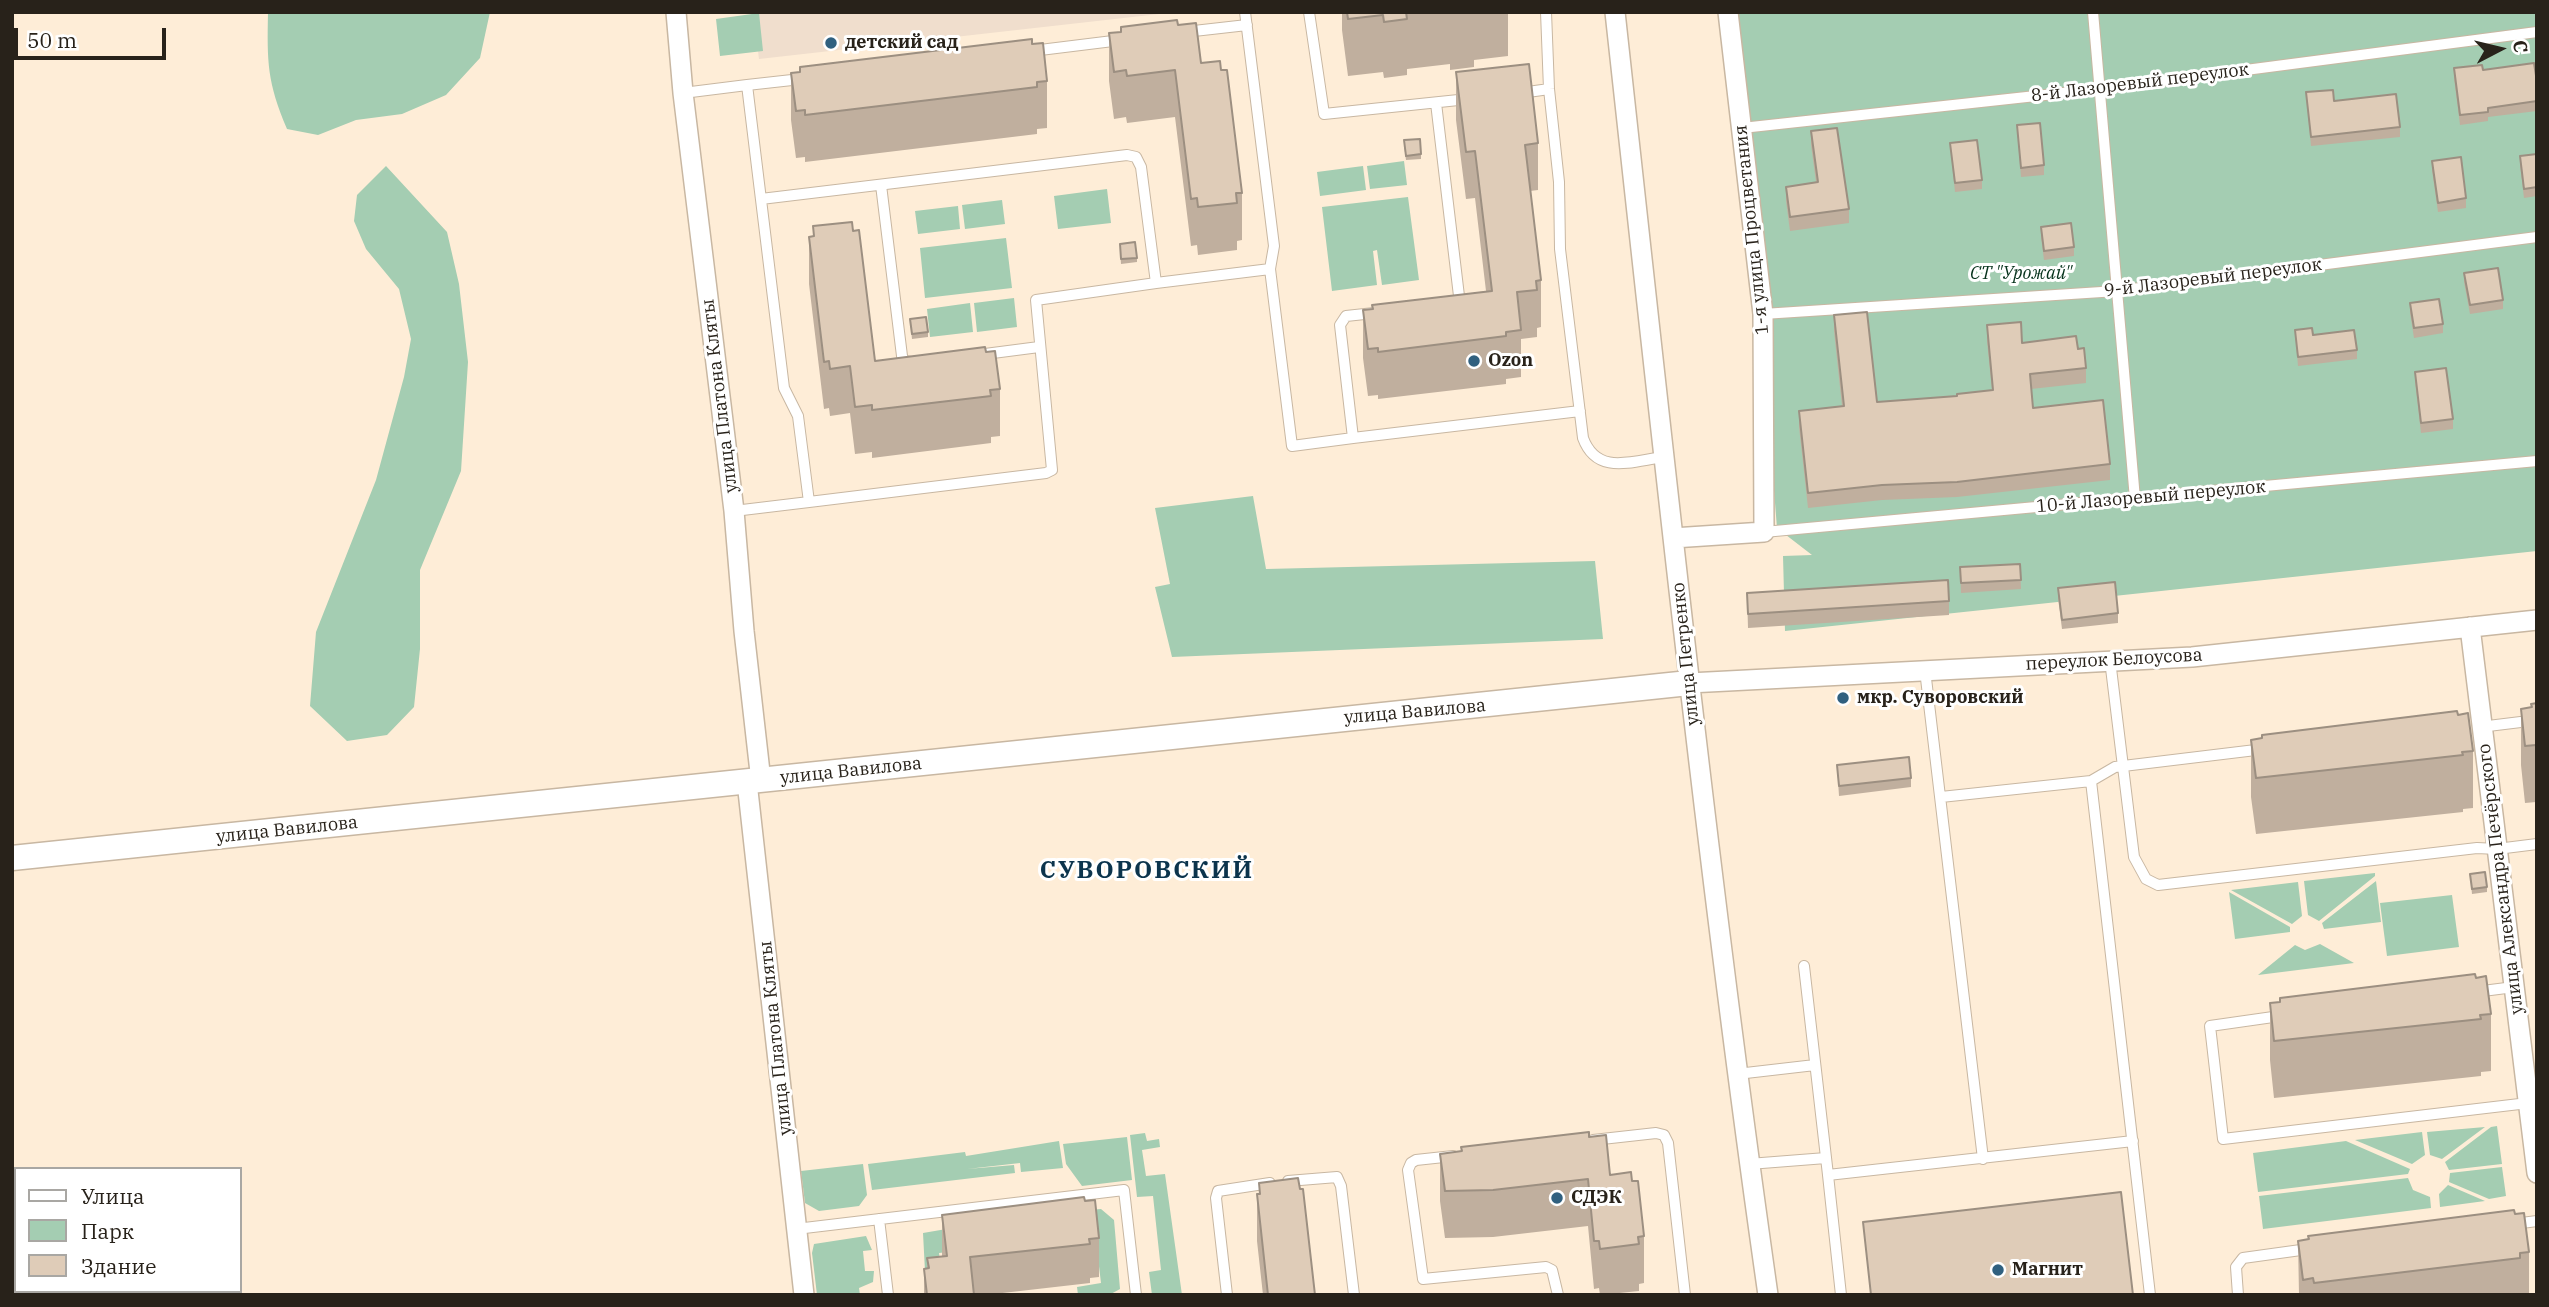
<!DOCTYPE html>
<meta charset="utf-8">
<style>
body{margin:0}
#map{position:relative;width:2549px;height:1307px;overflow:hidden;background:#feedd7;font-family:"IBM Plex Serif",serif}
canvas{display:block}
.frame{position:absolute;inset:0;border:14px solid #28221a;pointer-events:none}
.legend{position:absolute;left:14px;top:1167px;width:228px;height:126px;box-sizing:border-box;background:#fff;border:2px solid #a9a7a3;margin:0;padding:9px 12px;list-style:none;font-size:21px;color:#28221a}
.legend li{display:flex;align-items:center;gap:14px;height:35px}
.legend b{width:35px;border:2px solid #a9a7a3}
.north{position:absolute;left:2465px;top:14px;width:70px;height:70px;-webkit-text-stroke:5px #fff;paint-order:stroke;rotate:83deg;font-size:19px;font-weight:700;line-height:28px;text-align:center;color:#28221a}
.north::after{content:'';display:block;margin:auto;width:24px;height:32px;background:#28221a;clip-path:polygon(50% 0,100% 100%,50% 72%,0 100%)}
.scale{position:absolute;left:14px;top:28px;width:152px;height:32px;box-sizing:border-box;border:4px solid #28221a;border-top:0;padding-left:9px;font-size:21px;line-height:24px;white-space:nowrap;color:#28221a;-webkit-text-stroke:5px #fff;paint-order:stroke}
</style>
<div id="map">
<canvas width="2549" height="1307"></canvas>
<div class="frame"></div>
<ul class="legend">
<li><b style="height:9px;background:#fff"></b>Улица</li>
<li><b style="height:19px;background:#a4cdb2"></b>Парк</li>
<li><b style="height:19px;background:#dfccb8"></b>Здание</li>
</ul>
<div class="north">С</div>
<div class="scale">50 m</div>
</div>
<script>
const context = document.querySelector('canvas').getContext('2d');
context.lineJoin = 'round';
function fill(path, color) {
  context.fillStyle = color;
  context.fill(path, 'evenodd');
}
function strokePath(path, color, width, dash) {
  context.strokeStyle = color;
  context.lineWidth = width;
  context.lineCap = dash ? 'butt' : 'round';
  context.setLineDash(dash || []);
  context.stroke(path);
}
function label(font, color, halo, rows, align = 'center') {
  context.font = font + ' "IBM Plex Serif",serif';
  context.lineWidth = 6;
  context.setLineDash([]);
  context.textBaseline = 'middle';
  context.strokeStyle = halo;
  context.fillStyle = color;
  for (const [text, x, y, turn = 0] of rows) {
    context.save();
    context.translate(x, y);
    context.rotate((+turn || 0) * Math.PI / 180);
    context.textAlign = isNaN(turn) ? turn : align;
    if (halo) context.strokeText(text, 0, 0);
    context.fillText(text, 0, 0);
    context.restore();
  }
}
fill(new Path2D(`
 M753 12H1177L759 59Z`), '#f0decd');
fill(new Path2D(`
 M268 12H490L480 58 446 95 402 114 356 120 318 135 287 129C267 82 267 62 268 12Z
 M1736 12H2537V551L1785 631 1783 556 1812 555 1777 528Z
 M759 13 763 51 720 56 716 19Z
 M1404 161 1407 185 1370 189 1367 166Z
 M386 166 447 232 459 284 468 362 461 471 420 570V649L414 707 387 735 347 741 310 706 316 632 376 480 404 377 411 339 399 289 366 249 354 221 357 195Z
 M1363 166 1366 190 1320 196 1317 172Z
 M1107 189 1111 223 1058 229 1054 196Z
 M1408 197 1419 280 1382 285 1377 250 1373 251 1377 285 1332 291 1322 207Z
 M1002 200 1005 224 965 229 962 205Z
 M958 206 960 229 918 234 915 211Z
 M1006 238 1012 288 925 298 920 248Z
 M1014 298 1017 327 977 332 974 303Z
 M970 303 973 332 930 337 927 309Z
 M1253 496 1266 569 1595 561 1603 639 1172 657 1155 587 1170 584 1155 508Z
 M2375 873V876L2319 921 2308 915 2304 881Z
 M2376 881 2381 922 2324 929 2322 923Z
 M2298 882 2302 916 2292 924 2231 890Z
 M2229 892 2290 927V932L2235 939Z
 M2452 895 2459 947 2387 956 2380 903Z
 M2320 944 2354 963 2258 975 2295 945 2305 950Z
 M2497 1126 2502 1164 2449 1170 2445 1162 2491 1127Z
 M2485 1127 2442 1159 2430 1155 2427 1132Z
 M2422 1132 2425 1155 2412 1164 2355 1140Z
 M1145 1133 1147 1141 1159 1139 1160 1147 1142 1150 1146 1176 1165 1174 1182 1295H1152L1149 1272 1161 1270 1153 1196 1137 1197 1130 1135Z
 M1127 1137 1132 1180 1082 1186 1066 1164 1063 1144Z
 M1059 1141 1063 1168 1021 1172 1020 1163 967 1169 1014 1165 1015 1173 872 1190 868 1164 965 1152 966 1156Z
 M2346 1141 2410 1169 2408 1174 2258 1192 2253 1153Z
 M863 1164 867 1195 859 1206 819 1211 805 1203 801 1171Z
 M2502 1167 2506 1196 2489 1199 2449 1182 2450 1173Z
 M2408 1178 2413 1190 2430 1197 2431 1208 2263 1229 2259 1196Z
 M2448 1185 2485 1201 2440 1207 2439 1194Z
 M1101 1209 1114 1220 1120 1289 1109 1295H1078L1077 1287 1101 1283 1095 1233 1078 1211Z
 M964 1226 957 1251 939 1253 941 1269 925 1271 923 1233Z
 M866 1236 872 1250 863 1251 865 1271H874L873 1282 859 1288 860 1295H817L812 1253 814 1244Z`), '#a4cdb2');
const service = new Path2D(`
 M1245 12 1274 246 1270 269 1292 446 1353 438
 M1309 12 1324 114 1468 99
 M1546 12 1549 89 1559 182 1560 249 1583 438C1597 476 1632 461 1664 457
 M2093 12 2135 499
 M1185 32 1247 25
 M1032 51 1121 40
 M683 93 747 85
 M1521 93 1549 89
 M1436 103 1459 296 1458 301 1452 303
 M1742 128 2100 89 2537 32
 M881 185 902 356 904 361 911 362
 M761 199 1127 155 1136 157 1141 167 1156 283 1036 300 1052 470 1046 473 809 502
 M1156 283 1270 269
 M1374 313 1346 316 1340 325 1353 438 1580 411
 M1763 314 2117 291 2537 237
 M985 354 1039 347
 M734 511 809 502 798 416 784 388 747 85 801 79
 M1764 532 2537 461
 M2110 660 2134 857 2146 879 2158 885 2477 848 2497 849 2537 844
 M1925 670 1983 1159
 M2480 727 2537 720
 M2091 781 2115 767 2264 749
 M1941 797 2091 781 2150 1295
 M1804 966 1828 1175
 M2475 992 2514 987
 M2280 1016 2210 1026 2223 1139 2528 1103
 M1737 1074 1815 1065
 M1593 1140 1656 1133 1664 1135 1668 1143 1685 1295
 M1453 1156 1416 1160 1411 1163 1408 1170 1423 1279 1546 1267 1552 1270 1558 1295
 M1749 1164 1826 1158
 M1288 1181 1337 1177 1341 1186 1354 1295
 M879 1219 888 1295
 M2514 1224 2537 1221
 M796 1229 1124 1190 1136 1295
 M1227 1295 1216 1198 1218 1191 1270 1183
 M1841 1295 1828 1175 2133 1141
 M2238 1295 2236 1267 2243 1258 2308 1249`);
const minor = new Path2D(`
 M676 12 683 93 734 511 744 631 761 781
 M1615 12C1662 440 1707 868 1768 1295
 M1673 538 1764 532 1763 314 1728 12
 M2470 627 2537 1173
 M1689 683 2192 657 2537 620
 M747 782 804 1295`);
const tertiary = new Path2D(`
 M12 858 1689 683`);
strokePath(service, '#c8b7a2', 12);
strokePath(minor, '#c8b7a2', 22);
strokePath(tertiary, '#c8b7a2', 27);
strokePath(service, '#fff', 10);
strokePath(minor, '#fff', 19);
strokePath(tertiary, '#fff', 24);
fill(new Path2D(`
 M1342 12H1508V56L1474 60V67L1450 70V64L1407 69V75L1384 78 1383 72 1348 76 1342 30Z
 M1178 25 1201 63 1242 193V240L1237 241V250L1198 255 1197 245 1191 246 1175 117 1127 123 1126 117 1114 119 1109 81V33L1121 32V27Z
 M1032 44 1047 81V128L1037 129V134L805 162V157L796 158 791 120V73L800 72V67Z
 M2454 68 2483 70 2537 82V111L2488 117V121L2460 125 2454 78Z
 M1456 72 1538 143V190L1530 191 1541 280V327L1537 328V337L1521 339V377L1506 379V384L1378 399V395L1368 396 1363 358V310L1486 291 1475 198 1466 199 1456 120Z
 M2306 92 2334 101 2400 127V137L2311 146Z
 M2017 125 2044 165V175L2021 177Z
 M1811 131 1849 209V223L1790 231 1786 201V187L1816 182 1811 145Z
 M1950 143 1982 180V189L1955 192Z
 M1404 145 1421 154V159L1406 160Z
 M2537 154V196L2524 198 2520 165V156Z
 M2432 161 2466 198V208L2438 212 2432 170Z
 M813 226 875 361 986 352 1000 389V436L991 437V443L872 458V452L855 454 850 413 830 416 829 408 824 409 809 284V237L813 236Z
 M2041 227 2074 247V256L2044 260 2041 237Z
 M1120 249 1137 258V262L1121 264Z
 M2464 273 2503 300V309L2470 314 2464 282Z
 M2410 303 2443 324V333L2414 338 2410 313Z
 M1834 315 1877 402 1957 396 1992 390 1987 341V325L2022 343 2078 349 2086 368V383L2031 389 2033 408 2110 464V480L1957 497 1882 500 1808 508 1799 427V411L1842 406 1834 331Z
 M910 319 928 332V337L912 339Z
 M2295 330 2357 350V359L2298 366Z
 M2415 372 2453 419V429L2421 433 2415 381Z
 M2020 564 2021 589 1961 593 1960 567Z
 M2058 588 2118 613V623L2062 629 2058 598Z
 M1747 593 1949 601V615L1748 628Z
 M2537 703V805L2536 802 2525 803 2521 765V709L2531 707Z
 M2458 715 2473 751V808L2463 809V812L2256 834 2251 797V740Z
 M1837 765 1911 778V787L1839 796Z
 M2470 874 2487 887V892L2472 894Z
 M2476 978 2491 1014V1071L2481 1072V1076L2274 1098 2270 1060V1003Z
 M1589 1137 1610 1175 1632 1181 1644 1236V1283L1639 1284V1291L1600 1295 1599 1288 1594 1289 1588 1226 1493 1237 1445 1238 1440 1201V1154Z
 M1259 1183 1315 1295H1263L1257 1241V1194H1259Z
 M1085 1201 1099 1238V1277L1090 1278V1283L985 1295H924V1269L927 1268V1258L942 1256V1215Z
 M2515 1214 2529 1252V1295H2299L2298 1241Z`), '#c0af9e');
const building = new Path2D(`
 M1347 12H1406L1407 19 1384 22 1383 15 1348 19Z
 M1177 20 1178 25 1196 23 1201 63 1220 61 1221 70H1227L1242 193H1236L1237 203 1198 207 1197 198 1191 199 1175 70 1127 76 1126 70 1114 72 1109 33 1121 32V27Z
 M1032 39V44L1043 43 1047 81 1037 82V87L805 115V110L796 111 791 73 800 72V67Z
 M2534 63 2537 82V101L2488 108V112L2460 115 2454 68 2482 65 2483 70Z
 M1529 64 1538 143 1525 145 1541 280 1536 281 1537 290 1517 292 1521 330 1506 332V336L1378 352V348L1368 349 1363 310 1373 309 1372 305 1492 291 1475 151 1466 152 1456 72Z
 M2333 90 2334 101 2396 94 2400 127 2311 137 2306 92Z
 M2040 123 2044 165 2021 168 2017 125Z
 M1837 128 1849 209 1790 217 1786 187 1818 182 1811 131Z
 M1420 139 1421 154 1406 156 1404 140Z
 M1977 140 1982 180 1955 183 1950 143Z
 M2537 154V187L2524 189 2520 156Z
 M2461 157 2466 198 2438 203 2432 161Z
 M852 222 853 231 859 230 875 361 985 347 986 352 995 351 1000 389 990 390 991 396 872 410V405L855 407 850 366 830 369 829 361 824 362 809 237 814 236 813 226Z
 M2071 223 2074 247 2044 251 2041 227Z
 M1135 242 1137 258 1121 259 1120 244Z
 M2498 268 2503 300 2470 305 2464 273Z
 M2439 299 2443 324 2414 328 2410 303Z
 M1867 312 1877 402 1957 396V394L1993 390 1987 325 2021 322 2022 343 2076 336 2078 349 2084 348 2086 368 2030 374 2033 408 2103 400 2110 464 1957 482 1882 485 1808 493 1799 411 1844 406 1834 315Z
 M926 317 928 332 912 334 910 319Z
 M2312 328 2313 335 2354 330 2357 350 2298 357 2295 330Z
 M2446 368 2453 419 2421 423 2415 372Z
 M2020 564 2021 580 1961 583 1960 567Z
 M1948 580 1949 601 1748 614 1747 593Z
 M2115 582 2118 613 2062 620 2058 588Z
 M2537 703V748L2536 745 2525 746 2521 709 2532 707 2531 704Z
 M2457 711 2458 715 2468 713 2473 751 2462 752 2463 755 2256 778 2251 740 2262 738V735Z
 M1909 757 1911 778 1839 786 1837 765Z
 M2485 872 2487 887 2472 889 2470 874Z
 M2475 974 2476 978 2486 976 2491 1014 2480 1015 2481 1019 2274 1041 2270 1003 2280 1002V998Z
 M1589 1132V1137L1606 1135 1610 1175 1631 1172 1632 1181H1638L1644 1236 1638 1237 1639 1244 1600 1249 1599 1241H1594L1588 1179 1493 1190 1445 1191 1440 1154 1462 1151 1461 1147Z
 M1298 1178 1300 1189H1303L1315 1295H1268L1257 1194H1260L1259 1183Z
 M2121 1192 2133 1295H1871L1863 1222Z
 M1084 1197 1085 1201 1095 1200 1099 1238 1089 1239 1090 1244 970 1257 974 1295H927L924 1269 929 1268 927 1258 947 1256 942 1215Z
 M2514 1210 2515 1214 2524 1213 2529 1252 2520 1253V1258L2314 1283 2313 1278 2303 1280 2298 1241 2309 1239 2308 1236Z`);
fill(building, '#dfccb8');
strokePath(building, '#9c8f81', 2);
for (const [x, y, r, color] of [
 [831,43,7,"#30607f"],
 [1474,361,7,"#30607f"],
 [1843,698,7,"#30607f"],
 [1557,1198,7,"#30607f"],
 [1998,1270,7,"#30607f"]
]) {
  const dot = new Path2D();
  dot.arc(x, y, r, 0, 2 * Math.PI);
  context.fillStyle = color;
  context.fill(dot);
  strokePath(dot, '#fff', 2.5);
}
label('bold 18px', '#28221a', '#fff', [
 ["детский сад",845,43],
 ["Ozon",1488,361],
 ["мкр. Суворовский",1857,698],
 ["СДЭК",1571,1198],
 ["Магнит",2012,1270]
], 'left');
label('18px', '#28221a', '#fff', [
 ["8-й Лазоревый переулок",2140,83,-7],
 ["1-я улица Процветания",1752,230,-96],
 ["9-й Лазоревый переулок",2213,278,-7],
 ["улица Платона Кляты",720,396,-97],
 ["10-й Лазоревый переулок",2151,497,-5],
 ["улица Петренко",1686,654,-96],
 ["переулок Белоусова",2114,660,-3],
 ["улица Вавилова",1415,712,-5],
 ["улица Вавилова",851,771,-6],
 ["улица Вавилова",287,830,-6],
 ["улица Александра Печёрского",2501,879,-97],
 ["улица Платона Кляты",776,1038,-96]
]);
label('italic 18px', '#05321b', '#fff', [
 ["СТ \"Урожай\"",2021,274]
]);
context.letterSpacing = '2px';
label('bold 24px', '#0c344c', '#fff', [
 ["СУВОРОВСКИЙ",1147,871]
]);
context.letterSpacing = '0px';
</script>
